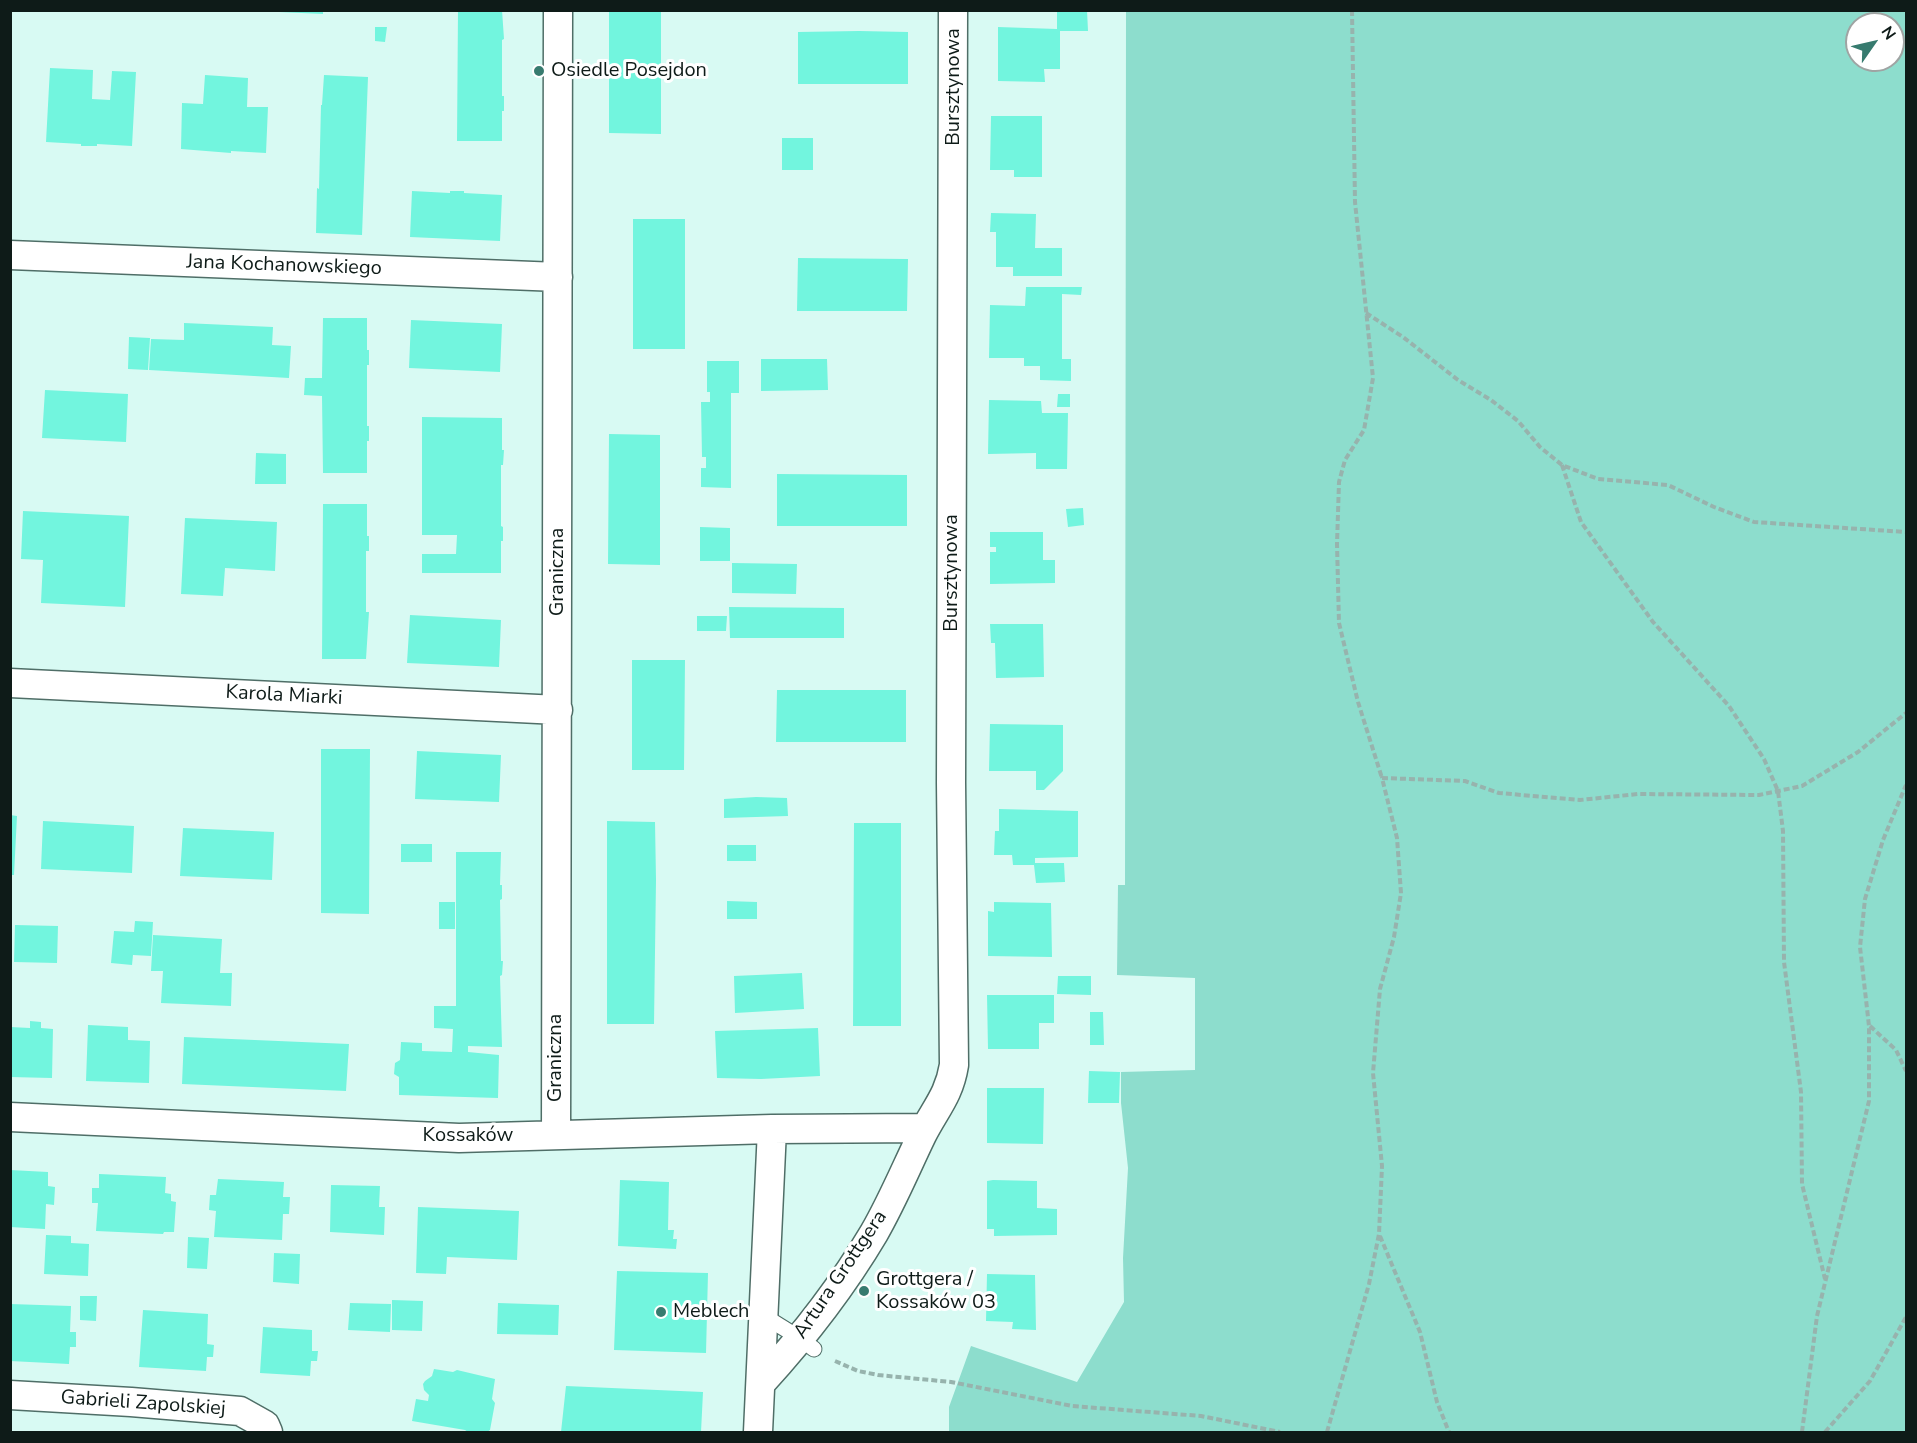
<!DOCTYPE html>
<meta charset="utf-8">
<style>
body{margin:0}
#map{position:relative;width:1917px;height:1443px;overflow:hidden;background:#d8faf3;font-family:"Nunito Sans",sans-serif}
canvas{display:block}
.frame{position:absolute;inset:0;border:12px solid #0e1b18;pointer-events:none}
.north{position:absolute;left:1845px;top:12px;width:60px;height:60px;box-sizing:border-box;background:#fff;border:2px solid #9fa4a3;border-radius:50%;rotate:56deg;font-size:16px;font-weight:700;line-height:24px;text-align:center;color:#0e1b18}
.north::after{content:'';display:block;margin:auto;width:21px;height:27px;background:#377b6f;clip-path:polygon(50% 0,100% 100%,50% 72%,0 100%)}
</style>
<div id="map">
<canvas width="1917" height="1443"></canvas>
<div class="frame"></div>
<div class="north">N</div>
</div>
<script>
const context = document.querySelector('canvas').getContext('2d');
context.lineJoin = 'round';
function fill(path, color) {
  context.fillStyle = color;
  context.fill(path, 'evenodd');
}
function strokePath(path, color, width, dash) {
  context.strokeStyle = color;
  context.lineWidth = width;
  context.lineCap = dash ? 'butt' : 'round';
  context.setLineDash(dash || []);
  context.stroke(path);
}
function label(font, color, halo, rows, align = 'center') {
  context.font = font + ' "Nunito Sans",sans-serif';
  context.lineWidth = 6;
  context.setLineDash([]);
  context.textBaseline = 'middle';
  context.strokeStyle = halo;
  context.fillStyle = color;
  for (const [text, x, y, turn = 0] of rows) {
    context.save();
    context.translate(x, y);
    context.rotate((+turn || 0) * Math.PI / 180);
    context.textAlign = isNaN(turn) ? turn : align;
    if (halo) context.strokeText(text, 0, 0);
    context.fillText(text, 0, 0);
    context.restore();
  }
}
fill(new Path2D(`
 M1126 11H1906V1432H949V1407L971 1346 1077 1382 1124 1302 1123 1258 1128 1168 1121 1103V1072L1195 1070V978L1117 975 1118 885H1125ZM1857 24H1893V60H1857Z`), '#8dddcd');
fill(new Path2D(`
 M279 10H323V14L279 12Z
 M458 10H502L504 39 502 40V96H504V111H502V141H457Z
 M609 10H661V134L609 133Z
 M1057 10H1087L1088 31H1060V69H1044L1045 82 998 81V27L1057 29Z
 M375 27H387L385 42 375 41Z
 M859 31 908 32V84H798V32Z
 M50 68 93 70 92 99 110 100 112 71 136 72 132 146 97 144V146H81V144L46 142Z
 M205 75 248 78 247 107H268L266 153 231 151V153L181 149 182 103 203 104Z
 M324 75 368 77 362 235 316 233 317 188 319 189 321 105H322Z
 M991 116H1042V177H1014V170H990Z
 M782 138H813V170H782Z
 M412 191 450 193V191H464V193L502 195 500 241 410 237Z
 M991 213 1036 214 1035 248H1062V276H1013V267H996V232H990Z
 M633 219H685V349H633Z
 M798 258 908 259 907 311H797Z
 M1026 287H1082L1081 295 1062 294V359H1071V381L1040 380V366H1024V358H989L990 305 1025 306Z
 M323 318H367V350H369V365H367V426H369V441H367V473H323L322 396 304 395 305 378H322Z
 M411 320 502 324 500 372 409 368Z
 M184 323 273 327 272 345 291 346 289 378 149 370 151 339 184 340Z
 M129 337 150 338 148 370 128 369Z
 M761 359H827L828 390 761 391Z
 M707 361H739V393H731V488L701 487V468H706V457H702L701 402H710V392H707Z
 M45 390 128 394 126 442 42 438Z
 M1058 394H1070V407H1057Z
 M989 400 1041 401 1042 413H1068L1067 469H1036V453L988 454Z
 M422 417 502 418V450H504L503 465H501V526L503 527V541H501V573H422V554H456L457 535H422Z
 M609 434 660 435V565L608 564Z
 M256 453 286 454V484H255Z
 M777 474 907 475V526H777Z
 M323 504H367V536H369V551H366V612H369L366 659H322Z
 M1083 508 1084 525 1068 527 1066 509Z
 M23 511 129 516 125 607 41 603 43 560 21 559Z
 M185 518 277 522 275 571 225 568 223 596 181 594Z
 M700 527 730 528V561H700Z
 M990 532H1043V560H1055V583L990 584V552H996V547H990Z
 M732 563 797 564 796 594 732 593Z
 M729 607 844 608V638H730Z
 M410 615 501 620 499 667 407 663Z
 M697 616H727L726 631H697Z
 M990 624H1043L1044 677 996 678 995 643H991Z
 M632 660H685L684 770H632Z
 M777 690H906V742H776Z
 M990 724 1063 725V771L1044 790H1036V771H989Z
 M321 749H370L369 914 321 913Z
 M417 751 501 755 499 802 415 799Z
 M756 797 787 798 788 816 724 818V799Z
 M999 809 1078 811V857L1035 858V863H1064L1065 882 1036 883 1034 865H1013L1012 855H994L995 831H999Z
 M10 815 17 816 14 875H10Z
 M43 821 134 826 132 873 41 869Z
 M607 821 655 822 656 880 654 1024H607Z
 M854 823H901V1026H853Z
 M183 828 274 832 272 880 180 876Z
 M401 844H432V862H401Z
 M727 845H756V861H727Z
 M456 852H501L500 885H502V899L500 900 501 961H503L502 975 500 976 502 1047 468 1046V1052L499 1055 498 1098 399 1095V1077L394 1074 395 1063 400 1060 401 1042 422 1043V1051L452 1052 453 1029 434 1028V1006H456Z
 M727 901 757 902V919H727Z
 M439 902H455V929H439Z
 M994 902 1051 903 1052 957 988 956V911L994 912Z
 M135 921 153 922 151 956 133 955 132 965 111 963 114 931 134 932Z
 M15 925 58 926 57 963 14 962Z
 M153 935 222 939 220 973H232L231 1006 161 1003 163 971H151Z
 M802 973 804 1009 735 1013 734 976Z
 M1058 976H1091V995L1057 994Z
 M987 995H1054V1023H1039V1049H988Z
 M1090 1012H1103L1104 1045H1090Z
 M30 1021 41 1022V1028L53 1029 52 1078 10 1077V1027L30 1028Z
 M88 1025 128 1027V1040L150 1041 149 1083 86 1081Z
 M818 1028 820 1076 761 1079 717 1078 715 1031Z
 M184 1037 349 1044 346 1091 182 1084Z
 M1089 1071 1120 1072 1119 1103H1088Z
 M987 1088H1044L1043 1144 987 1143Z
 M10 1170 48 1172V1186L55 1187 54 1205 46 1204 45 1229 10 1227Z
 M99 1174 166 1177 165 1193 171 1194V1201L176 1202 174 1232H164L163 1234 96 1231 98 1203H92V1188H99Z
 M218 1179 284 1182 283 1197H290L289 1214H283L282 1240 214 1237 216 1211 209 1210 210 1195H216Z
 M620 1180 669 1182 668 1230H674L673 1239H677L676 1249 618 1246Z
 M993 1180 1037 1181V1208L1057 1209V1235L994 1236V1229H987V1181Z
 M331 1185 380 1186 379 1207H385L384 1235 330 1232Z
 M418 1207 519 1211 517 1260 447 1257 446 1274 416 1273Z
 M46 1235 71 1236V1243L89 1244 88 1276 44 1274Z
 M188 1237 209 1238 207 1269 187 1268Z
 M274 1253 300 1254 299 1284 273 1282Z
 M617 1271 708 1273 706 1353 614 1350Z
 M987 1274 1035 1275 1036 1330 1012 1329 1013 1322 986 1321Z
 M80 1296H97L96 1321 80 1320Z
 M392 1300 423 1301 422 1331 392 1330Z
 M350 1303 391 1304 390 1332 348 1330Z
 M498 1303 559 1305 558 1335 497 1334Z
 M10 1304 71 1306 70 1332H76V1347H70L69 1364 10 1361Z
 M143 1310 208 1314 207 1344 214 1345 213 1357H207L206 1371 139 1367Z
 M263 1327 312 1330V1351H318L317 1361H311L310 1376 260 1373Z
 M434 1369 453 1372 457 1370 495 1379 492 1399 495 1403 490 1430 487 1432H468L465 1430 412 1421 416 1399 428 1401 429 1395 424 1390 423 1384 425 1381 432 1376Z
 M566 1386 703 1392 701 1432H561Z`), '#72f5de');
const service = new Path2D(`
 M764 1316 801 1339 814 1349`);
const minor = new Path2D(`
 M10 255 558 277
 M10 683 558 710
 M10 1117 459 1138 772 1129 925 1128
 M556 1134 558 10
 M761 1383C803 1337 842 1287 874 1233 892 1202 906 1168 922 1135 935 1109 949 1096 954 1065L951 782 953 10
 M10 1395 131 1402 240 1411 265 1425 268 1432
 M758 1432 772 1129`);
strokePath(service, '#4f6e67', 17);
strokePath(minor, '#4f6e67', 31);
strokePath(new Path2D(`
 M1352 10 1355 202 1373 378 1364 430 1345 460 1339 482 1337 544 1339 623 1358 702 1382 778
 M1366 313 1403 337 1458 380 1491 400 1518 421 1540 447 1562 465 1598 479 1668 485 1714 507 1754 522 1906 532
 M1562 465 1581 522 1653 622 1729 706 1764 759 1778 791 1783 831 1784 962 1801 1092 1802 1184 1825 1279
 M1870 1026 1896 1050 1906 1071
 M1380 1236 1420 1332 1437 1402 1449 1432
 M835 1361 858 1371 878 1375 951 1382 1072 1406 1201 1416 1280 1432
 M1327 1432 1369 1284 1379 1234 1382 1166 1373 1073 1380 989 1394 937 1401 893 1397 838 1382 778 1465 781 1499 793 1580 800 1638 794 1759 795 1802 786 1858 752 1906 713
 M1802 1432 1817 1316 1869 1101V1026L1860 947 1865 899 1883 840 1906 785
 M1825 1432 1870 1381 1906 1317`), '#97b3ad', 4, [6, 3]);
strokePath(service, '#fff', 15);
strokePath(minor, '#fff', 28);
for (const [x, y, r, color] of [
 [539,71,6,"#377b6f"],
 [864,1291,6,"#377b6f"],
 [661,1312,6,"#377b6f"]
]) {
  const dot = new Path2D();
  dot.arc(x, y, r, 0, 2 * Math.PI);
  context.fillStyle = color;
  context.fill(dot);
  strokePath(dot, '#fff', 2);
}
label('20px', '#0e1b18', '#fff', [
 ["Osiedle Posejdon",551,71],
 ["Grottgera /",876,1280],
 ["Kossaków 03",876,1303],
 ["Meblech",673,1312]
], 'left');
label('20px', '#0e1b18', '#fff', [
 ["Bursztynowa",954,87,-90],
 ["Jana Kochanowskiego",284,266,2],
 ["Graniczna",558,572,-90],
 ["Bursztynowa",952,573,-90],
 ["Karola Miarki",284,696,3],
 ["Graniczna",556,1058,-90],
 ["Kossaków",468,1136],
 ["Artura Grottgera",841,1275,-56],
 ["Gabrieli Zapolskiej",143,1404,4]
]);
</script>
